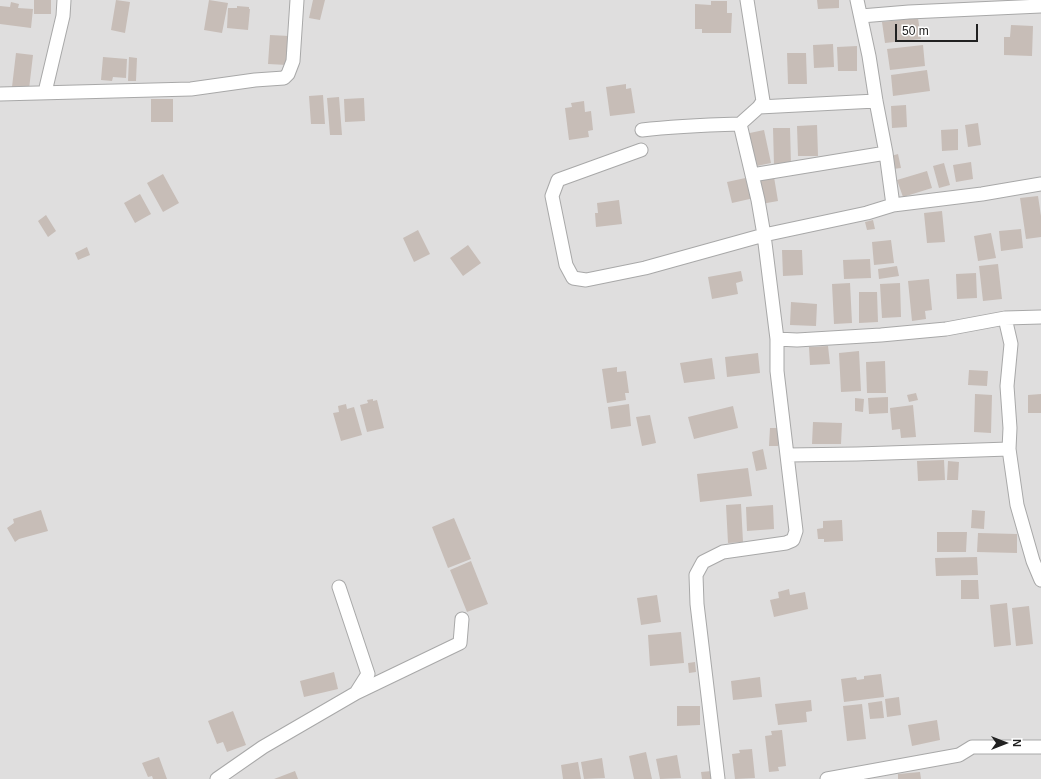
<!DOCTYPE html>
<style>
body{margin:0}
#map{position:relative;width:1041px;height:779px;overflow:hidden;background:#f2eee8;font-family:Arial,sans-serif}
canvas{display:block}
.north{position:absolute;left:985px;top:723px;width:40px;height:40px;-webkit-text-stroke:3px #fff;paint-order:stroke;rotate:90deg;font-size:11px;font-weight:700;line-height:16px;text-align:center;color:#212121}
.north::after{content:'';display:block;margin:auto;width:14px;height:18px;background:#212121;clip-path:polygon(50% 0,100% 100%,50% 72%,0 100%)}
.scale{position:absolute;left:895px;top:24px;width:83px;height:18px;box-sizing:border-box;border:2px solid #212121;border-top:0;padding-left:5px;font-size:12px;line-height:14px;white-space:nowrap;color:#212121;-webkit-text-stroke:3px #fff;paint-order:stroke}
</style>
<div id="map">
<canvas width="1041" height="779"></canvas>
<div class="north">N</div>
<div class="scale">50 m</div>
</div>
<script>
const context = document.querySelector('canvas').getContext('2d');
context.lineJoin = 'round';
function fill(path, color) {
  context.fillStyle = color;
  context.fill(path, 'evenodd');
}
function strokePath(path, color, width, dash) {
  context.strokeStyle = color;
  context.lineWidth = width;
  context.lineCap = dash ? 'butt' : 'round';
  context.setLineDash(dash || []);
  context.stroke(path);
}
fill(new Path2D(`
 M0 0H1041V779H0Z`), '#dfdede');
fill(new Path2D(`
 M34 0H51V14H34Z
 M116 0 130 2 125 33 111 30Z
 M209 0 228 3 222 33 204 30Z
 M313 0H325L320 20 309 18Z
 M817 0H839V8L818 9Z
 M711 1H727V13H732L731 33H702V29H695V4L711 5Z
 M11 2 19 4 18 8 33 9 31 28 0 24V6L10 7Z
 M237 6 249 7V9H250L248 30 227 28 228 8H237Z
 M918 18 921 39 885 43 882 22Z
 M1011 25 1033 26 1032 56 1004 55V37H1010Z
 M270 35 289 36 287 65 268 64Z
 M833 44 834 67 814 68 813 45Z
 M923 45 925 66 890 70 887 49Z
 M857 46V71H838L837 47Z
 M16 53 33 55 29 89 12 87Z
 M787 53H806L807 84H788Z
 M103 57 127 59 126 78 113 77 112 81 101 80Z
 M129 57 137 58 136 81H128Z
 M927 70 930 91 893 96 891 75Z
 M626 84V89L631 88 635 113 610 116 606 87Z
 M323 95 325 124H311L309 96Z
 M339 97 342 135H330L327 98Z
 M364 98 365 121 345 122 344 99Z
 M151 99H173V122H151Z
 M584 101 585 112 591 111 593 130 588 131 589 137 569 140 565 108 572 107 571 103Z
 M906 105 907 127 892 128 891 106Z
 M978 123 981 145 968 147 965 125Z
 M817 125 818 156H798L797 126Z
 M773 128H790L791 165H774Z
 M958 129V150L942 151 941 130Z
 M764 130 771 163 752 167 745 134Z
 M898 154 901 168 893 169 891 156Z
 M971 162 973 179 956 182 953 165Z
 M944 163 950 185 939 188 933 166Z
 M927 171 932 188 903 197 897 180Z
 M163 174 179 203 163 212 147 183Z
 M750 177 754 198 732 203 727 182Z
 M774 177 778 201 761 204 756 180Z
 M140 194 151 214 135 223 124 203Z
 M1038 196 1041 216V237L1026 239 1020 198Z
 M619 200 622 224 596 227 595 213H598L597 203Z
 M942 211 945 242 927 243 924 213Z
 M46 215 56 231 48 237 38 221Z
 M873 220 875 229 867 230 865 222Z
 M1021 229 1023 248 1001 251 999 231Z
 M418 230 430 254 414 262 403 238Z
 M991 233 996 258 978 261 974 236Z
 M891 240 894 263 874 265 872 242Z
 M468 245 481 263 463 276 450 258Z
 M87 247 90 255 78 260 75 253Z
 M782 250H802L803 275 783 276Z
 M870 259 871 278 844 279 843 260Z
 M998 264 1002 299 983 301 979 266Z
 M897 266 899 276 879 279 878 269Z
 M741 271 743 281 736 283 738 294 712 299 708 277Z
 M976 273 977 298 957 299 956 274Z
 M929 279 932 310 925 311 926 319 912 321 908 281Z
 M850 283 852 323 834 324 832 284Z
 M900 283 901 317 882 318 880 284Z
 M859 292H877L878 322 859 323Z
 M791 302 817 304 816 326 790 325Z
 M828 346 830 364 810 365 809 347Z
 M859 351 861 391 841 392 839 353Z
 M758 353 760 373 727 377 725 357Z
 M712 358 715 379 684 383 680 363Z
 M885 361 886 393H867L866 362Z
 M617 367V372L626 371 629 393H625L626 400 607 403 602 369Z
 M969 370 988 371 987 386 968 385Z
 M916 393 918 400 909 402 907 395Z
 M975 394 992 395 991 433 974 432Z
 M1041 394V413H1028V395Z
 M888 397V413L869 414 868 398Z
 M855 398 864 399 863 412 855 411Z
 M373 399V401L377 400 384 428 367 432 360 405 368 403 367 400Z
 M346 404 347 409 354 407 362 435 341 441 333 413 339 412 338 406Z
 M629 404 631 426 611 429 608 407Z
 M913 405 916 437 901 438 900 429 892 430 890 408Z
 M733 406 738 428 694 439 688 417Z
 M650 415 656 443 642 446 636 417Z
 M813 422 842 423 841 444H812Z
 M770 428H779L778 446H769Z
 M763 449 767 469 756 471 752 452Z
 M944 460 945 480 918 481 917 461Z
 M948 461 959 462 958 480H947Z
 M748 468 752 496 700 502 697 474Z
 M741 504 743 542 728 543 726 505Z
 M773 505 774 529 747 531 746 507Z
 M41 510 48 531 19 539 15 542 7 528 14 523 13 519Z
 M972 510 985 511 984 529 971 528Z
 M454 518 471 559 448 568 432 527Z
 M842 520 843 541 824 542V539H818L817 529 823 528V521Z
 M937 532H967L966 552H937Z
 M978 533 1017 534V553L977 552Z
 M977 557 978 575 936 576 935 558Z
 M471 561 488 604 467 612 450 570Z
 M961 580H978L979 599H961Z
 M789 589 790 595 805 592 808 609 774 617 770 600 779 598 778 592Z
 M657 595 661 622 641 625 637 598Z
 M1007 603 1011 645 994 647 990 605Z
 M1029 606 1033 644 1016 646 1012 608Z
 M681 632 684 663 650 666 648 635Z
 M695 662 696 672 689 673 688 663Z
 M334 672 338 689 304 697 300 681Z
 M881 674 884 697 844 702 841 679 856 677 857 680 864 679V676Z
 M760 677 762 697 733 700 731 681Z
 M899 697 901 715 887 717 885 699Z
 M811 700 812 711 806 712 807 722 778 725 775 704Z
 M882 701 884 718 870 719 868 703Z
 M862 704 866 739 847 741 843 706Z
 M677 706H700V725L677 726Z
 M233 711 246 745 227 752 223 742 217 744 208 721Z
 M937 720 940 740 912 746 908 725Z
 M782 730 786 766 778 767 779 771 769 772 765 736 772 735 771 731Z
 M752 749 755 778 735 779 732 754 740 753 739 750Z
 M646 752 652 779H634L629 756Z
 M677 755 681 778 660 779 656 759Z
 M159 757 167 779H153L152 776 148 777 142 763Z
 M602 758 605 778 584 779 581 762Z
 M578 762 581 779H563L561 765Z
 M295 771 298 779H274Z
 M712 771 713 779H702L701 772Z
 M920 772 921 779H898V774Z`), '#c7bdb7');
const street = new Path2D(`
 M857 0 869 56 876 101 886 153 893 205
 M861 16 909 12 1041 6
 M45 92 63 16 64 0
 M0 94 191 89 255 80 284 78 288 74 293 61 297 0
 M759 107 876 101
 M740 124 759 107 763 101 747 0
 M642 130C675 126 707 125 740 124L758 200 764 235 777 339V371L796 531 793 540 786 543 723 552 703 562 696 575 697 604 718 779
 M641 150 558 180 552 196 566 265 573 278 586 280 645 268 764 235 867 213 893 205 982 194 1041 184
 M752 175 886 153
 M1005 318 1041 317
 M777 339 797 340 881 335 946 329 1005 318 1011 344 1007 386 1010 428 1009 449 1017 505 1033 561 1041 580
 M788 455 857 454 1009 449
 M356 693 460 643 462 619
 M217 779 263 747 356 693 368 674 339 587
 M827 779 959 755 972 747H1041`);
strokePath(street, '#a8a8a8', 15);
strokePath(street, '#fff', 13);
</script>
